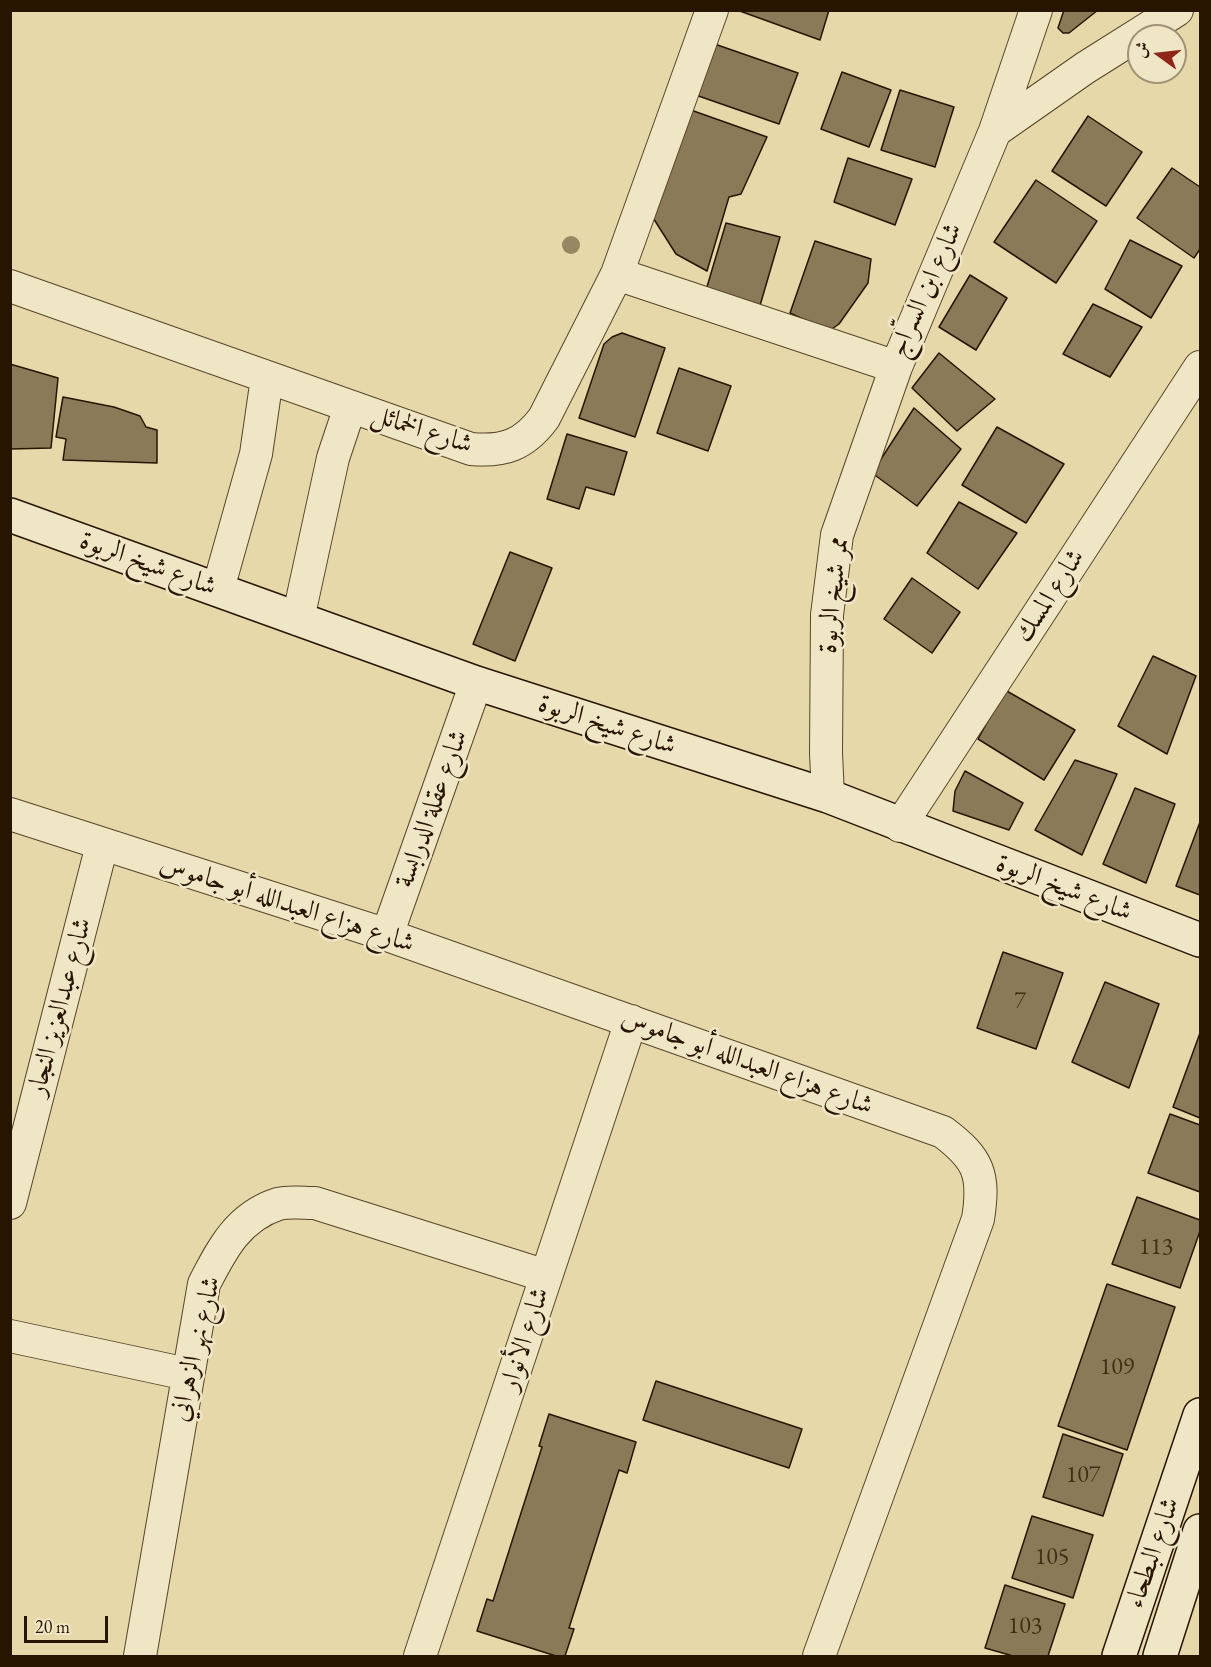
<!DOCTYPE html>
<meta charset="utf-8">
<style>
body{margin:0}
#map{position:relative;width:1211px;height:1667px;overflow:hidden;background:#e6d8a8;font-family:"EB Garamond",Amiri,serif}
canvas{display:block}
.frame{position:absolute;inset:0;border:12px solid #281500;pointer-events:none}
.north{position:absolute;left:1127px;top:24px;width:60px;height:60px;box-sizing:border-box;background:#efe6c6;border:2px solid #9f9277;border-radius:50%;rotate:285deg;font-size:16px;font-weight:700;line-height:24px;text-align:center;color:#281500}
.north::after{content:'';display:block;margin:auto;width:21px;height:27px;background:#8f2418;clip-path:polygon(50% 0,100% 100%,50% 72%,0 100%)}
.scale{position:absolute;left:24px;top:1616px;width:84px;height:27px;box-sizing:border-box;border:3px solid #281500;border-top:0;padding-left:8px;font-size:18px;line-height:21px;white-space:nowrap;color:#281500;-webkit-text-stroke:4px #efe6c6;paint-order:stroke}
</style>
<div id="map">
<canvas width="1211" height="1667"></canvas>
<div class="frame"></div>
<div class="north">ش</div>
<div class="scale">20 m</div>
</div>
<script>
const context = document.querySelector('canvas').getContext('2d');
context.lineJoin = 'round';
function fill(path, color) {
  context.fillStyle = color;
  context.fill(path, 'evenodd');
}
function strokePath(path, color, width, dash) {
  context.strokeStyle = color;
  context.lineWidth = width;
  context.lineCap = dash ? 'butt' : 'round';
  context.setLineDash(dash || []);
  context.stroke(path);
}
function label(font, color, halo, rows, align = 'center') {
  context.font = font + ' "EB Garamond",Amiri,serif';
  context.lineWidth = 5;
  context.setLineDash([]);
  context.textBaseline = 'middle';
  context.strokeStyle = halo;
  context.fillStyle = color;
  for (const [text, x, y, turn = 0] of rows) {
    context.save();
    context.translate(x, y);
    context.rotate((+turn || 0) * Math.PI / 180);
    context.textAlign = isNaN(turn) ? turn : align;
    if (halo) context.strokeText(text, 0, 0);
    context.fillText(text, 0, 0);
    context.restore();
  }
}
const building = new Path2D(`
 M737 10H829L820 40Z
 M1064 10H1098L1069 33H1063L1058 28Z
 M706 41 798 73 779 124 687 92Z
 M842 72 891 90 869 147 821 129Z
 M900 90 954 107 935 167 881 150Z
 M688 109 767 137 741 194 729 197 707 271 676 254 650 213Z
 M1088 116 1142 152 1106 206 1052 171Z
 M848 158 912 179 895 225 834 202Z
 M1172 168 1200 187V249L1194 258 1137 218Z
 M1036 180 1097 221 1056 283 994 242Z
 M726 223 780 237 759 309 706 290Z
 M1130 240 1182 266 1151 318 1105 289Z
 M815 241 871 259 868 283 839 324 829 331 790 313Z
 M970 275 1007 298 976 350 939 327Z
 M1093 304 1142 327 1110 377 1063 354Z
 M622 333 665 348 635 437 579 418 604 344 612 337Z
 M939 353 995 399 957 431 912 388Z
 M10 364 58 378 51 448 10 449Z
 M679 368 731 386 708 451 657 433Z
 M63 397 114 407 140 416 146 427 157 430V463L63 460 66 439 56 437Z
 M914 408 961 449 917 506 872 473Z
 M997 427 1064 464 1026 523 962 485Z
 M567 434 627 452 614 495 586 487 579 509 547 499Z
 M959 502 1017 533 978 589 927 553Z
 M510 552 552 568 515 661 473 644Z
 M912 578 960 612 932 653 884 619Z
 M1153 656 1196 676 1167 754 1118 726Z
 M1005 690 1075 730 1044 780 978 739Z
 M1075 760 1117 774 1082 855 1035 830Z
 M965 771 1023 803 1009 830 953 811 955 791Z
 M1135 788 1175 804 1146 883 1103 864Z
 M1200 822V895L1176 886Z
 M1003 952 1063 973 1036 1049 977 1028Z
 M1105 982 1159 1004 1129 1088 1072 1062Z
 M1200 1033V1118L1173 1107Z
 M1170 1114 1200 1125V1192L1148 1173Z
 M1137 1197 1200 1220V1231L1180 1288 1112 1264Z
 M1107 1284 1175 1307 1127 1450 1058 1426Z
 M656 1381 802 1429 789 1468 643 1420Z
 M549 1414 636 1442 627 1473 619 1470 569 1628 574 1629 565 1656H556L477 1631 487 1599 493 1601 542 1447 539 1446Z
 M1063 1434 1123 1454 1103 1516 1043 1497Z
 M1032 1516 1093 1535 1073 1598 1012 1578Z
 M1005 1585 1065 1604 1048 1656H1013L985 1648Z`);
fill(building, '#8b7a57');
strokePath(building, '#281500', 1.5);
const street = new Path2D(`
 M995 131 1085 68 1177 10
 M617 274 896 367 995 131 1036 10
 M10 286 471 449C504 452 524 445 544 418L617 274 712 10
 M218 589 256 454 267 378
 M298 619 333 458 350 407
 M828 796 826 753 827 615 837 535 896 367
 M10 814 387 935 943 1132C979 1159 985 1175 978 1219L819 1656
 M900 826 1200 367
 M387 935 476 683
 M10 1203 102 845
 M10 1336 187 1374
 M140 1656 204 1284C222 1249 238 1217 278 1204 289 1201 304 1203 315 1203L546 1276
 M420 1656 631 1021`);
const secondary = new Path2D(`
 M10 515 476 683 828 796 1200 940
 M1119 1656 1200 1415
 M1160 1656 1200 1531`);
strokePath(street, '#58462a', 34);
strokePath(secondary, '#281500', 36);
strokePath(street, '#efe6c6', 32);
strokePath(secondary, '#efe6c6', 33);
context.fillStyle = '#978863';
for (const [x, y] of [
 [571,245]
]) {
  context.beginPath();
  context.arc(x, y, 9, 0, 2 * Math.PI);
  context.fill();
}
label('24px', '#412e16', null, [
 ["7",1020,1001],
 ["113",1156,1247],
 ["109",1117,1367],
 ["107",1083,1475],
 ["105",1052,1557],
 ["103",1025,1626]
]);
label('27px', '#281500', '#efe6c6', [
 ["شارع ابن السرّاج",926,290,-66],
 ["شارع الخمائل",422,430,18],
 ["شارع شيخ الربوة",148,564,20],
 ["ممر شيخ الربوة",834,595,-84],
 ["شارع المسك",1050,596,-57],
 ["شارع شيخ الربوة",607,725,18],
 ["شارع عقلة الدرابسة",432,809,-70],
 ["شارع شيخ الربوة",1064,888,21],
 ["شارع هزاع العبدالله أبو جاموس",287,904,18],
 ["شارع عبدالعزيز النجار",60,1007,-75],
 ["شارع هزاع العبدالله أبو جاموس",747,1062,20],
 ["شارع الأنوار",525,1339,-72],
 ["شارع نهر الزهراني",196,1349,-77],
 ["شارع البطحاء",1153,1553,-71]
]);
</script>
